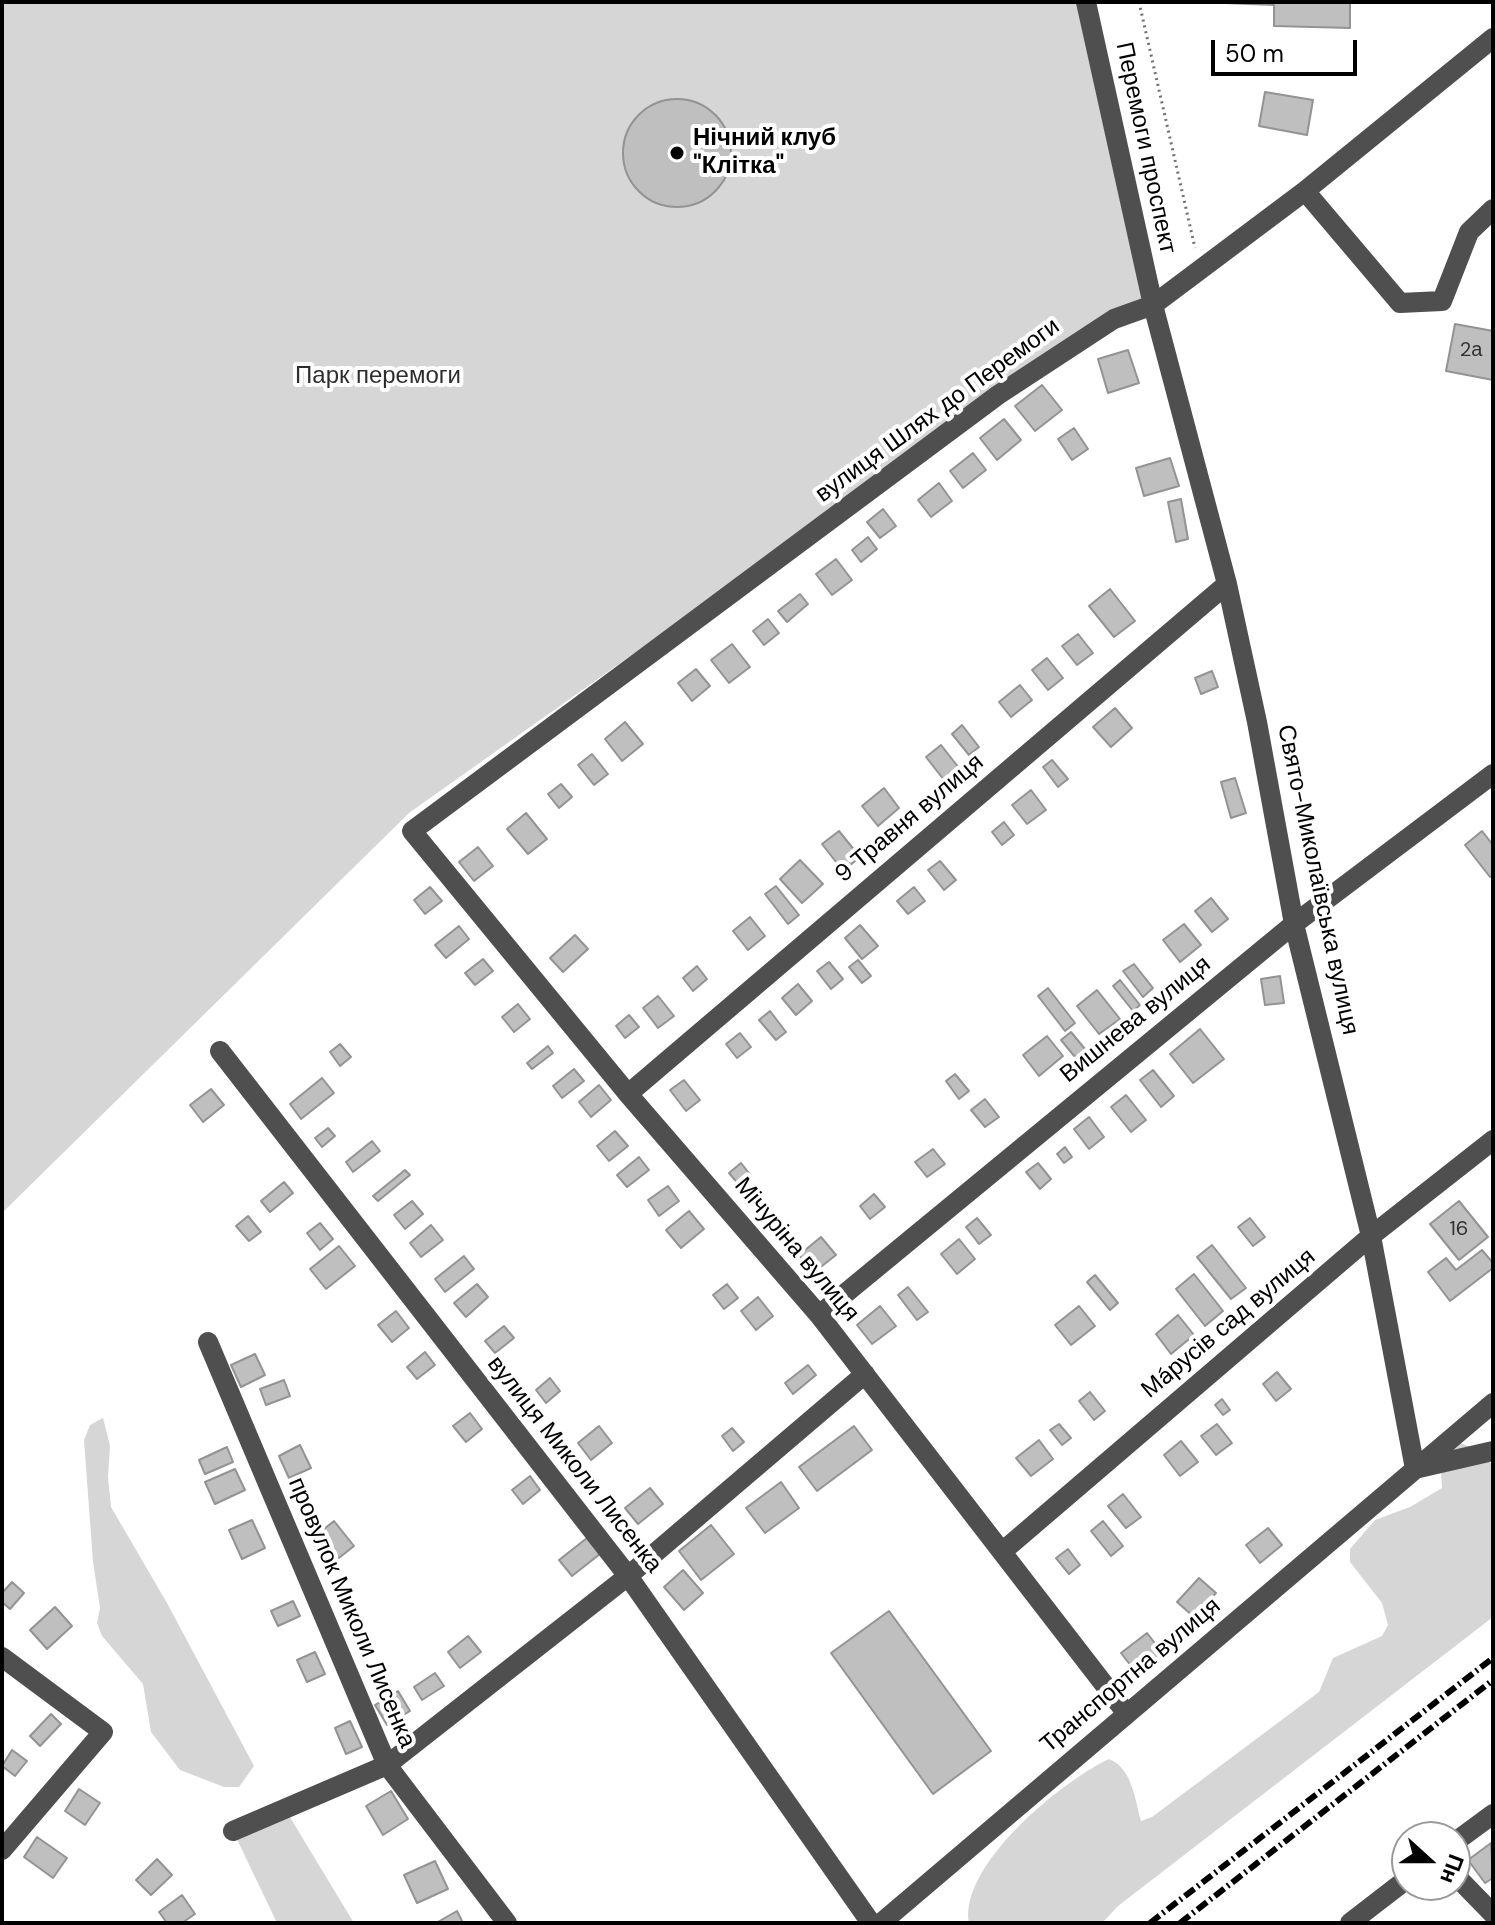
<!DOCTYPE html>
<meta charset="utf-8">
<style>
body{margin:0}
#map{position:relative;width:1495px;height:1925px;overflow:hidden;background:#fff;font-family:"DM Sans",sans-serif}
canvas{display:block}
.frame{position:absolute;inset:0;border:4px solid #000;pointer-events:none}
.north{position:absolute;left:1391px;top:1821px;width:80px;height:80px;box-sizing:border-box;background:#fff;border:2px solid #999;border-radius:50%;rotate:111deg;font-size:22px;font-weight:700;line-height:32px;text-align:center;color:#000}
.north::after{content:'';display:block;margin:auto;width:28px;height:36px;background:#000;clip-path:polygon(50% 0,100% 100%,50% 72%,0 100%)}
.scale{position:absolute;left:1211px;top:40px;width:146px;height:36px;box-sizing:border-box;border:4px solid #000;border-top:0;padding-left:10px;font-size:24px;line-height:28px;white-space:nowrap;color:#000;-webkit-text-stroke:6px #fff;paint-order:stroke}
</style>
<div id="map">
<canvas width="1495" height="1925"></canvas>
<div class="frame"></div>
<div class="north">Пн</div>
<div class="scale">50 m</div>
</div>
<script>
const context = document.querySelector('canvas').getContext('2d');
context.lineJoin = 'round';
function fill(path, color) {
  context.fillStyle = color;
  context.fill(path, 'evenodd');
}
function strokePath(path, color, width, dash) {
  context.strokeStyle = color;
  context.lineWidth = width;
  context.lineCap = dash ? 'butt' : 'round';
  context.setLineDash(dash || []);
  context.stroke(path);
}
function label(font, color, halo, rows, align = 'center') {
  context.font = font + ' "DM Sans",sans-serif';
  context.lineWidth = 8;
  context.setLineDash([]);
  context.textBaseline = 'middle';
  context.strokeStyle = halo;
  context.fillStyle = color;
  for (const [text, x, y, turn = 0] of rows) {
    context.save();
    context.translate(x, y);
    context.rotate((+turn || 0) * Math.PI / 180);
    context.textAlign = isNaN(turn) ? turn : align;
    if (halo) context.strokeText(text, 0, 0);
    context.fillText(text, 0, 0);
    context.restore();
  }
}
fill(new Path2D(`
 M2 2H1086L1153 305 998 395 409 813 2 1213Z
 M103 1418 110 1446 108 1477 111 1507 167 1603 254 1766 239 1787H224L180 1770 151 1732 143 1684 102 1636 97 1623 100 1608 93 1562 84 1440 90 1425Z
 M1450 1439 1473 1448 1493 1465V1617L1118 1906 1102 1923H969C959 1865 1062 1781 1109 1759 1132 1768 1135 1799 1141 1821L1152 1817 1319 1692 1333 1658 1382 1636 1388 1625 1382 1603 1350 1562V1549L1375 1520 1410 1507 1442 1488 1439 1442Z
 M285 1809 354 1923H277L233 1831Z`), '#d6d6d6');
const building = new Path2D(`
 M1200 2H1350V28L1274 26V5Z
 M1265 92 1313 100 1307 135 1259 126Z
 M623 153a54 54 0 1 1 108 0a54 54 0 1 1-108 0Z
 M1455 324 1493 331V380L1446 371Z
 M1128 350 1139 383 1108 393 1098 359Z
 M1042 385 1062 410 1035 431 1015 406Z
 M1004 419 1021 440 997 460 980 438Z
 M1074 428 1088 449 1072 460 1058 439Z
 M973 453 986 470 963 488 950 471Z
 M1170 458 1179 486 1144 496 1136 468Z
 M939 483 952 501 931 517 918 500Z
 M1181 499 1188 539 1176 542 1168 502Z
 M883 509 896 526 880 538 867 522Z
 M868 537 877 549 861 562 852 550Z
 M836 559 852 580 832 595 816 574Z
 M1110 589 1135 621 1114 637 1089 606Z
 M800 594 808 604 787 622 778 611Z
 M768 619 779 633 764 645 753 631Z
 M1078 634 1093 653 1077 665 1062 646Z
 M732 644 750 667 729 683 711 660Z
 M1047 658 1063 678 1048 690 1032 670Z
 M696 669 710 686 692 701 678 683Z
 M1212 671 1218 687 1201 694 1195 678Z
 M1020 685 1032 700 1011 717 999 702Z
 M1115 708 1132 728 1111 747 1093 727Z
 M625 722 643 744 622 761 605 739Z
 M962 725 979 747 969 755 952 734Z
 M941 745 959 768 944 780 926 757Z
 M592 754 608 774 594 785 578 765Z
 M1052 760 1068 779 1058 787 1043 767Z
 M1235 778 1246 813 1231 818 1221 782Z
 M561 784 572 797 559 808 548 794Z
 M884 788 899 808 878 826 862 806Z
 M1031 790 1046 810 1027 824 1012 805Z
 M526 813 547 839 528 854 507 829Z
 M1004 822 1014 835 1002 845 992 832Z
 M839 831 860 857 843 871 822 844Z
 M1482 831 1493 845V875L1490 877 1465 845Z
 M478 847 493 866 474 881 459 862Z
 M800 860 823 884 802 903 780 879Z
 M940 861 956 880 944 890 928 870Z
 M776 886 799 915 788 924 765 894Z
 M430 887 442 901 425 914 414 900Z
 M914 887 925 901 908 914 897 901Z
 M1211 898 1228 919 1212 932 1195 911Z
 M750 917 765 936 748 950 733 931Z
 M1184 924 1201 945 1180 962 1163 940Z
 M860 925 878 946 862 959 845 938Z
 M459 926 469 939 446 958 435 945Z
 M575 935 588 949 563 972 550 958Z
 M483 959 493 971 475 985 465 973Z
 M858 960 871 976 862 983 849 967Z
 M829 962 843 979 831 989 817 971Z
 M1134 964 1153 988 1143 997 1123 971Z
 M697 966 707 979 693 991 683 978Z
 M1280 976 1284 1003 1265 1005 1261 979Z
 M1120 980 1140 1005 1133 1011 1113 986Z
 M798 984 812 1001 796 1015 782 998Z
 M1048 988 1075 1023 1065 1031 1038 996Z
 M1097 990 1120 1019 1099 1034 1077 1006Z
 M658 996 674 1016 658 1028 643 1008Z
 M518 1004 530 1019 514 1032 502 1017Z
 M770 1011 786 1032 776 1040 759 1020Z
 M629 1015 639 1027 625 1038 616 1026Z
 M1200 1029 1224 1059 1193 1083 1170 1054Z
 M1071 1032 1085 1049 1075 1057 1061 1040Z
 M740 1033 751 1047 737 1058 726 1044Z
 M1047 1036 1063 1056 1039 1076 1023 1055Z
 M340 1044 351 1057 340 1066 330 1052Z
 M548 1046 553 1053 532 1069 527 1063Z
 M574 1069 584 1081 562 1098 553 1086Z
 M1153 1070 1174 1096 1161 1107 1140 1080Z
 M955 1074 969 1091 959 1099 946 1081Z
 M322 1078 334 1093 301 1119 290 1104Z
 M684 1080 700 1100 686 1111 670 1090Z
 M599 1085 611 1100 591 1117 579 1102Z
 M211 1089 224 1105 203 1122 190 1105Z
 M1126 1095 1146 1120 1131 1132 1111 1107Z
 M985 1099 999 1117 985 1127 971 1110Z
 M1089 1117 1104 1137 1089 1149 1074 1129Z
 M328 1128 335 1136 322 1147 315 1138Z
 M615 1131 628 1146 609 1161 597 1146Z
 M372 1141 380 1151 353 1172 346 1162Z
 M1065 1147 1072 1157 1064 1163 1057 1154Z
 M933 1149 945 1164 927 1177 915 1162Z
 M639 1157 649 1170 627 1187 617 1175Z
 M741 1163 752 1177 740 1186 729 1173Z
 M1038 1163 1051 1179 1040 1189 1026 1172Z
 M405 1170 410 1175 378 1201 373 1196Z
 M284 1182 293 1193 270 1212 261 1201Z
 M668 1186 679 1201 659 1216 648 1200Z
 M874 1194 885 1207 870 1219 860 1206Z
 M412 1201 423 1214 405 1229 394 1215Z
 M1459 1201 1488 1237 1459 1260 1430 1224Z
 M689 1211 704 1229 681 1248 666 1230Z
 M248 1216 261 1232 249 1241 236 1226Z
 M977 1218 991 1235 979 1244 966 1227Z
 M1250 1218 1265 1237 1253 1246 1238 1227Z
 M320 1223 333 1239 320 1250 307 1233Z
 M431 1225 443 1240 421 1257 410 1243Z
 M821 1237 836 1255 813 1273 799 1255Z
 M959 1239 975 1259 957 1274 941 1254Z
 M1212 1245 1246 1288 1231 1299 1197 1257Z
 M339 1246 355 1266 326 1289 310 1269Z
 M1482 1250 1493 1263V1268L1450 1301 1428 1272 1446 1258 1456 1270Z
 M464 1256 474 1269 445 1292 435 1279Z
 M1194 1274 1223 1311 1205 1326 1176 1289Z
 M1095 1275 1118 1303 1110 1310 1087 1282Z
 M477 1284 488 1297 466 1317 454 1303Z
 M727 1284 738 1298 724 1309 713 1295Z
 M908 1287 928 1312 917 1320 898 1295Z
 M758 1297 773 1316 756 1330 741 1311Z
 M880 1306 896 1326 872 1344 857 1325Z
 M1079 1306 1095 1326 1071 1345 1055 1325Z
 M396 1311 409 1328 392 1342 378 1325Z
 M1178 1315 1194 1335 1171 1354 1156 1334Z
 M504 1326 514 1338 495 1353 485 1341Z
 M425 1352 435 1365 417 1379 407 1367Z
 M255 1354 265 1375 241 1387 231 1365Z
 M808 1365 816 1375 793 1394 785 1383Z
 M1277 1372 1291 1389 1276 1401 1263 1384Z
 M550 1378 560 1391 546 1403 536 1390Z
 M284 1380 290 1396 266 1405 260 1389Z
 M1090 1392 1105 1411 1094 1420 1079 1401Z
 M1222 1399 1230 1410 1223 1415 1215 1405Z
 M470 1413 482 1429 466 1442 453 1426Z
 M1059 1424 1071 1438 1062 1445 1050 1430Z
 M1217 1424 1232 1443 1216 1455 1201 1436Z
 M599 1426 612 1443 591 1460 578 1443Z
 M854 1426 872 1450 817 1491 799 1467Z
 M732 1428 744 1442 733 1451 722 1436Z
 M1039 1440 1053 1459 1031 1476 1016 1458Z
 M1181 1441 1198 1462 1180 1476 1164 1455Z
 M300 1445 311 1468 289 1478 279 1456Z
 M227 1447 233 1462 205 1474 199 1460Z
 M235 1469 245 1490 215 1504 205 1482Z
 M530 1476 540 1490 523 1504 512 1490Z
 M781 1482 799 1508 765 1533 746 1508Z
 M650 1488 663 1504 638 1524 625 1508Z
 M1123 1494 1141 1517 1126 1528 1108 1506Z
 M252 1520 265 1548 242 1559 229 1530Z
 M334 1521 354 1546 330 1565 310 1540Z
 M1103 1521 1123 1546 1111 1556 1091 1531Z
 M711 1525 734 1554 701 1580 679 1551Z
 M1268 1528 1282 1545 1260 1563 1246 1545Z
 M587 1538 600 1554 572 1576 559 1560Z
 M1068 1549 1080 1565 1069 1574 1056 1558Z
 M683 1570 703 1593 684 1610 664 1587Z
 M1199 1578 1216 1593 1194 1617 1177 1602Z
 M12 1582 24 1593 10 1609 2 1602V1593Z
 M293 1601 300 1616 278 1626 271 1611Z
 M55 1607 72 1626 47 1649 30 1630Z
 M889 1611 991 1751 933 1794 831 1653Z
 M1147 1633 1164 1655 1138 1675 1121 1653Z
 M468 1636 481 1652 460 1668 448 1652Z
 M315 1652 325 1674 307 1682 297 1660Z
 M435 1673 444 1686 422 1700 414 1687Z
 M398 1691 410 1711 387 1725 375 1705Z
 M51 1714 61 1724 40 1746 30 1736Z
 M350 1721 362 1747 346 1754 335 1728Z
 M12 1750 27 1761 15 1776 2 1766Z
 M79 1789 100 1803 85 1825 65 1811Z
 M391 1791 408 1819 383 1835 366 1806Z
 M37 1837 67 1858 53 1878 24 1857Z
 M1491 1843 1493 1878 1485 1883 1468 1860Z
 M157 1859 172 1875 151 1895 136 1880Z
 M435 1861 448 1889 417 1903 404 1875Z
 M182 1895 195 1914 182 1923H167L159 1912Z
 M457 1911 463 1923H436Z`);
fill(building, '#bfbfbf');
strokePath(building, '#939393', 2);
strokePath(new Path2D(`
 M1139 2 1195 248`), '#717171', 3, [2, 4]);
strokePath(new Path2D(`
 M1086 2 1153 305 1227 584 1257 722 1294 924 1371 1236 1415 1469
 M1305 191 1400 303 1442 301 1469 232 1493 209
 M220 1051 628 1576 871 1923
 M628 1094 1227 584
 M819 1315 1294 924 1493 774
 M208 1342 387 1765 507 1923
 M1419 1468 1493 1451
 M1003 1551 1371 1236 1493 1140
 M2 1657 103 1732 2 1850
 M1127 1714 819 1315 628 1094 412 831 998 395 1114 319 1153 305 1305 191 1493 38
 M233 1831 387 1765 628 1576 865 1374
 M1455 1842 1493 1814
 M1455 1875 1493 1914
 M881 1923 1493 1403
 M1350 1923 1407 1879`), '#4f4f4f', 20);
strokePath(new Path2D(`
 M1150 1923 1493 1658
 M1180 1923 1493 1680`), '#000', 6, [12, 4, 2, 4]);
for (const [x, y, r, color] of [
 [677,153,8,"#000"]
]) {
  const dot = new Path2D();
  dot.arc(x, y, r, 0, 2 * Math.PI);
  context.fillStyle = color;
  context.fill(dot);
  strokePath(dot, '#fff', 3);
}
label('20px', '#303030', null, [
 ["2а",1471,351],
 ["16",1459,1230]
]);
label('bold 24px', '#000', '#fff', [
 ["Нічний клуб",693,139],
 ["\"Клітка\"",693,167]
], 'left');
label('24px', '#000', '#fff', [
 ["Перемоги проспект",1145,148,78],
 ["вулиця Шлях до Перемоги",938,411,-36],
 ["9 Травня вулиця",910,819,-40],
 ["Свято-Миколаївська вулиця",1317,880,78],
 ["Вишнева вулиця",1136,1020,-39],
 ["Мічуріна вулиця",796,1250,50],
 ["Мáрусів сад вулиця",1229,1324,-40],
 ["вулиця Миколи Лисенка",574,1465,52],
 ["провулок Миколи Лисенка",351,1613,67],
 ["Транспортна вулиця",1131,1676,-40]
]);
label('24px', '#2d2d2d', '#fff', [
 ["Парк перемоги",378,377]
]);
</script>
